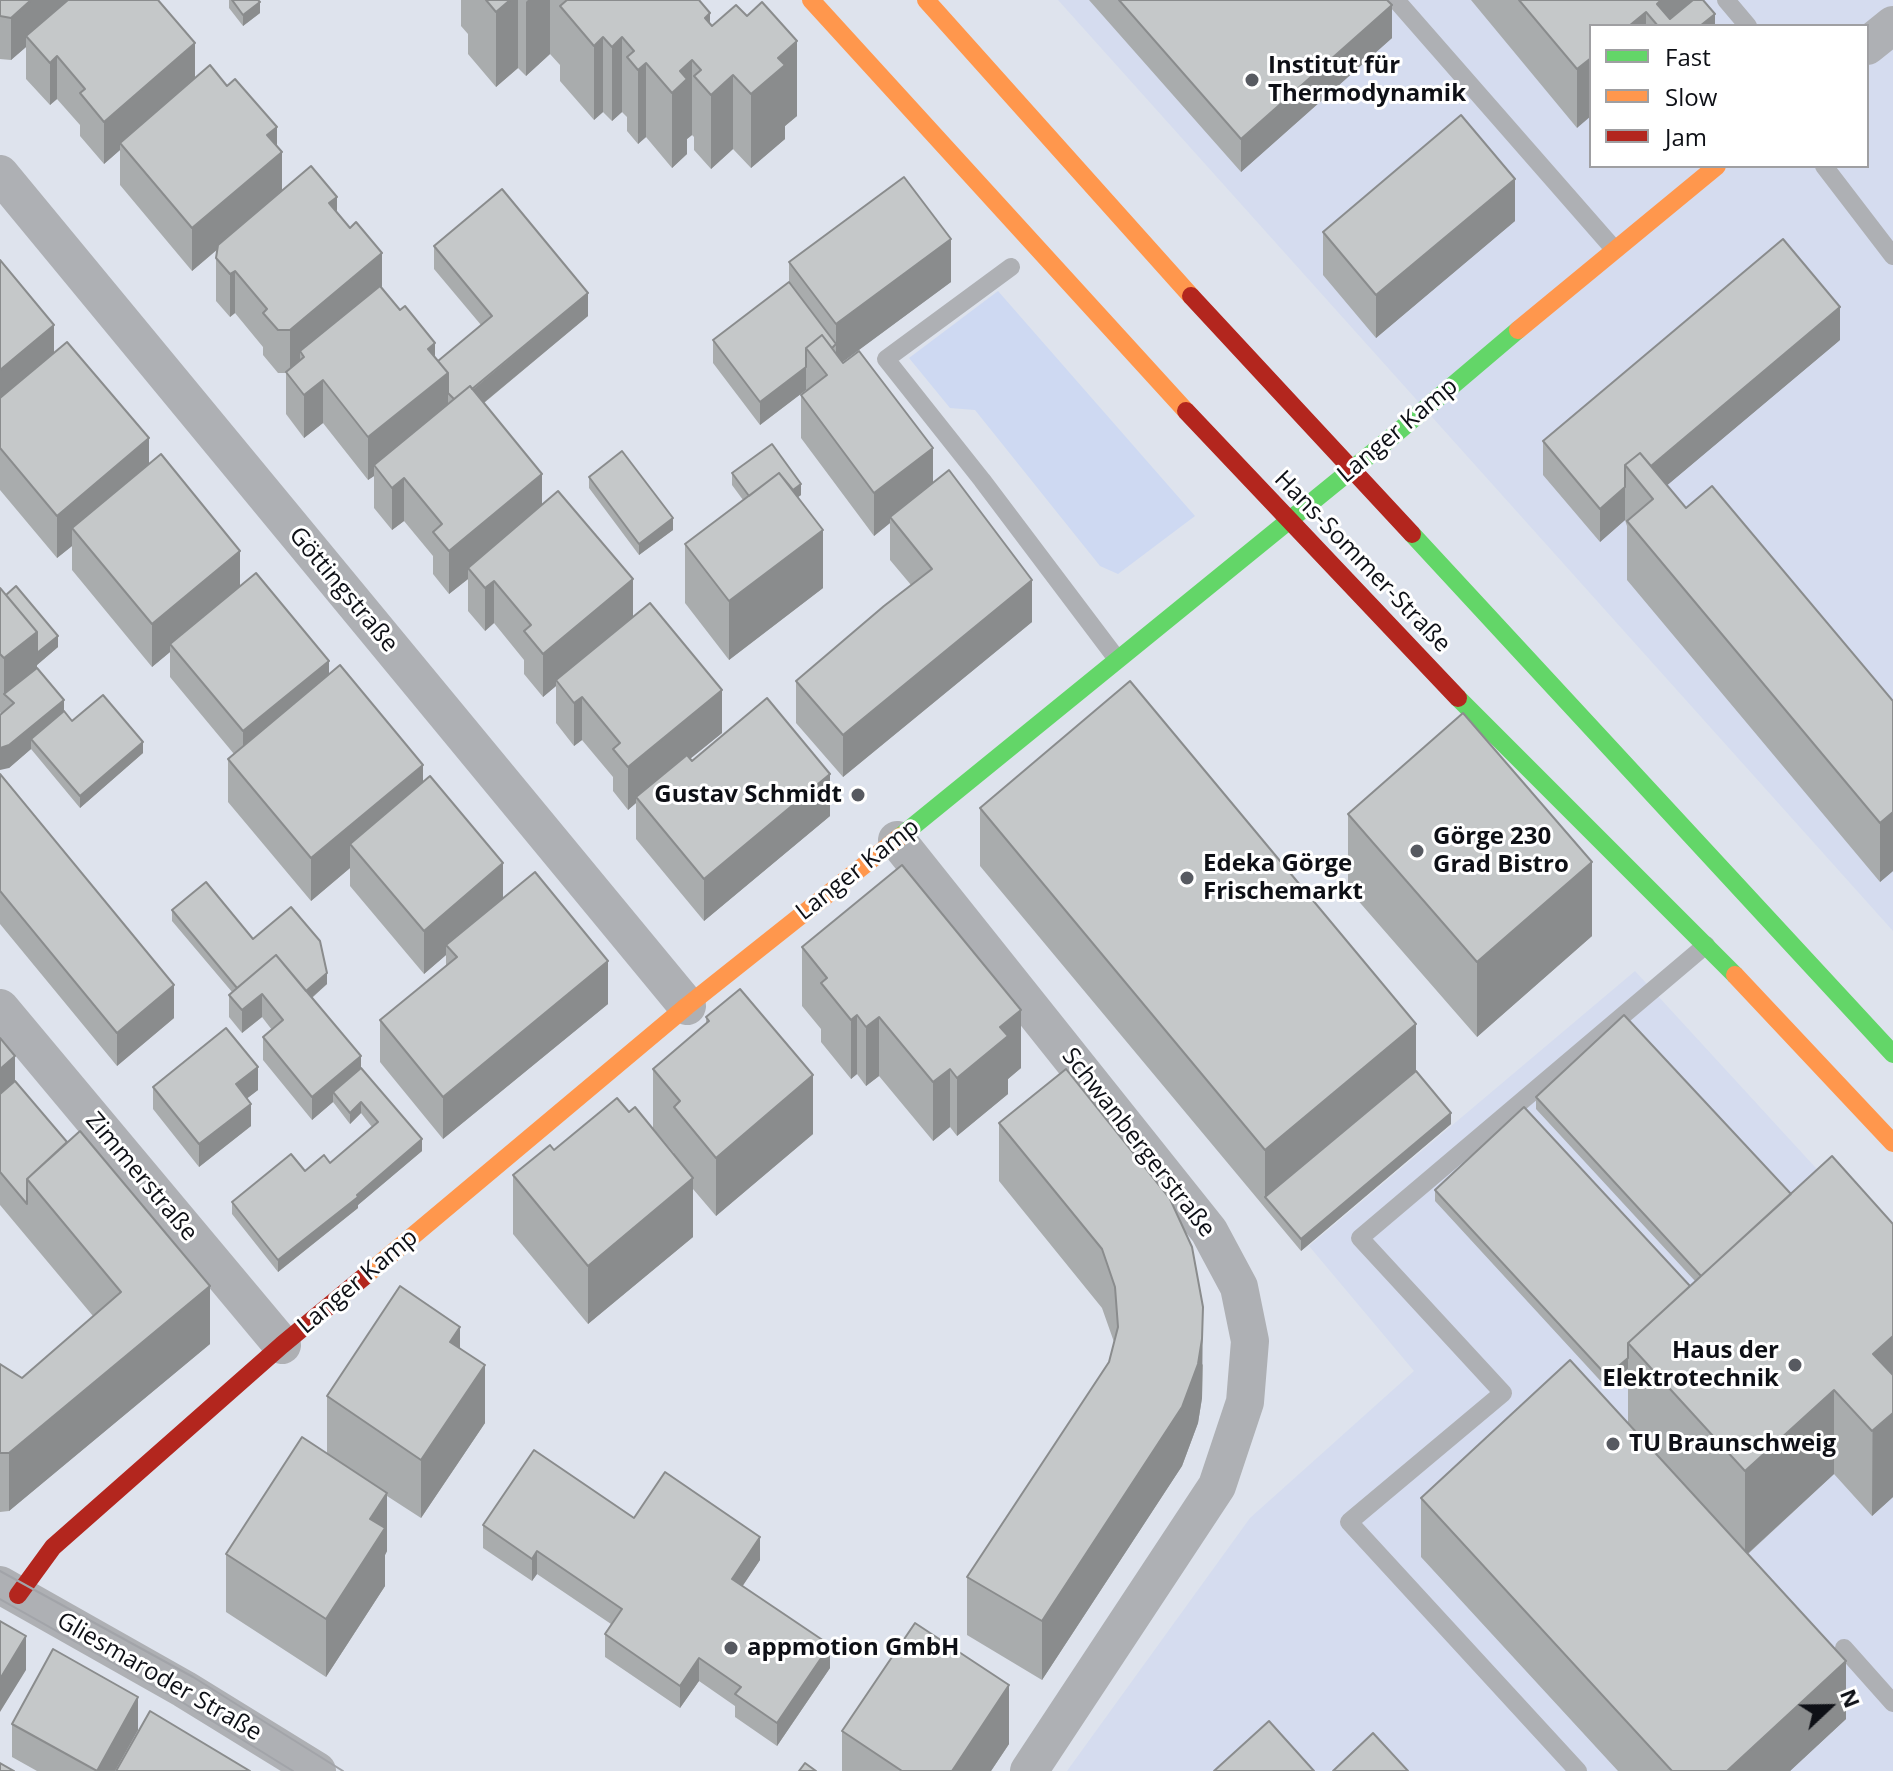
<!DOCTYPE html>
<meta charset="utf-8">
<style>
body{margin:0}
#map{position:relative;width:1893px;height:1771px;overflow:hidden;background:#dee3ed;font-family:"Open Sans",sans-serif}
canvas{display:block}
.legend{position:absolute;left:1589px;top:24px;width:280px;height:144px;box-sizing:border-box;background:#fff;border:2px solid #9f9fa2;margin:0;padding:10px 14px;list-style:none;font-size:24px;color:#0e1016}
.legend li{display:flex;align-items:center;gap:16px;height:40px}
.legend b{width:40px;border:2px solid #9f9fa2}
.north{position:absolute;left:1789px;top:1667px;width:80px;height:80px;-webkit-text-stroke:6px #fff;paint-order:stroke;rotate:68deg;font-size:22px;font-weight:700;line-height:32px;text-align:center;color:#0e1016}
.north::after{content:'';display:block;margin:auto;width:28px;height:36px;background:#0e1016;clip-path:polygon(50% 0,100% 100%,50% 72%,0 100%)}
</style>
<div id="map">
<canvas width="1893" height="1771"></canvas>
<ul class="legend">
<li><b style="height:10px;background:#63d668"></b>Fast</li>
<li><b style="height:10px;background:#ff974d"></b>Slow</li>
<li><b style="height:10px;background:#b3261e"></b>Jam</li>
</ul>
<div class="north">N</div>
</div>
<script>
const context = document.querySelector('canvas').getContext('2d');
context.lineJoin = 'round';
function fill(path, color) {
  context.fillStyle = color;
  context.fill(path, 'evenodd');
}
function strokePath(path, color, width, dash) {
  context.strokeStyle = color;
  context.lineWidth = width;
  context.lineCap = dash ? 'butt' : 'round';
  context.setLineDash(dash || []);
  context.stroke(path);
}
function label(font, color, halo, rows, align = 'center') {
  context.font = font + ' "Open Sans",sans-serif';
  context.lineWidth = 6;
  context.setLineDash([]);
  context.textBaseline = 'middle';
  context.strokeStyle = halo;
  context.fillStyle = color;
  for (const [text, x, y, turn = 0] of rows) {
    context.save();
    context.translate(x, y);
    context.rotate((+turn || 0) * Math.PI / 180);
    context.textAlign = isNaN(turn) ? turn : align;
    if (halo) context.strokeText(text, 0, 0);
    context.fillText(text, 0, 0);
    context.restore();
  }
}
fill(new Path2D(`
 M1058 0H1893V931ZM1591 26H1867V166H1591Z
 M1635 971 1893 1252V1771H1067L1250 1518 1414 1371 1309 1246Z`), '#d5dcef');
fill(new Path2D(`
 M998 291 1195 516 1118 574 1100 566 975 410 950 408 909 358Z`), '#ced9f2');
strokePath(new Path2D(`
 M1396 0 1614 249
 M1726 0 1748 26
 M1824 166 1893 256
 M1011 267 886 359 982 480 1117 659
 M1844 1648 1893 1703
 M1578 1771 1349 1522 1503 1393 1360 1238 1706 945`), '#aeb0b4', 18);
strokePath(new Path2D(`
 M1867 46 1893 25
 M0 174 687 1006
 M897 840 1209 1231 1239 1287 1250 1341 1245 1402 1217 1486 1029 1771
 M0 1008 282 1345
 M0 1585 184 1689 317 1771`), '#aeb0b4', 38);
strokePath(new Path2D(`
 M1412 534 1893 1054
 M1458 698 1735 975
 M901 836 1393 436 1518 330`), '#63d668', 18);
strokePath(new Path2D(`
 M811 0 1186 411
 M926 0 1191 296
 M1518 330 1717 166
 M1735 975 1893 1143
 M365 1276 687 1006 901 836`), '#ff974d', 18);
strokePath(new Path2D(`
 M1191 296 1412 534
 M1186 411 1458 698
 M18 1595 53 1547 282 1345 365 1276`), '#b3261e', 18);
strokePath(new Path2D(`
 M0 1571 193 1677 343 1771
 M0 1599 177 1699 293 1771`), '#a2a4a9', 2);
fill(new Path2D(`
 M0 0 195 78 277 146 282 192 337 213 382 288 438 361 481 325 434 269V246L588 316 484 403 542 505 633 617 722 733 690 759 692 761 830 816 704 921 636 839V803L628 810 613 791V777L582 740 574 746 556 723V686L543 697 524 674V660L494 623 485 631 468 611V579L449 594 433 574V556L404 521 392 530 374 508V476L368 480 323 423 304 438 286 414V373H278L263 355V347L235 313 230 317 216 301V258L218 249 192 271 120 185V150L104 164 80 136V125L57 99 50 105 26 79V47L11 60 0 59Z
 M229 0H258L260 13 243 26 229 8Z
 M461 0H699L710 24 797 116 785 126V139L751 168 733 149 711 169 694 150V137L692 135 687 139V154L672 168 646 137 638 144 627 131V117L622 112 612 121 603 112 594 120 560 81V65L550 54 526 76 518 68 496 87 468 54V34L461 26Z
 M1089 0H1387L1392 38 1241 172Z
 M1471 0H1703L1715 26H1591L1577 128Z
 M1515 221 1376 338 1323 275V232Z
 M0 260 54 353 149 464 240 586 329 675 423 782 503 898 608 1004 443 1139 380 1062V1020L446 966V955L424 974 350 886V868L311 901 228 802V759L234 754 170 677V652L152 667 72 570V546L57 558 0 490Z
 M789 262 951 282 842 362 933 483 1032 622 843 777 796 723V681L911 585 890 560V523L874 536 801 438V395L806 391V390L760 425 713 363V340L789 282Z
 M1840 340 1667 485 1686 508 1893 701V871L1880 882 1627 580V526L1625 520 1600 542 1543 475V441Z
 M732 473 801 495 798 497 823 588 729 660 685 603V544L743 500 732 485Z
 M589 477 673 530 639 555 589 488Z
 M0 588 58 647 37 665V668L64 711 72 721 143 753 80 808 31 749 9 768 1 714 0 712Z
 M0 774 174 1018 117 1066 0 924Z
 M980 808 1416 1071 1451 1124 1301 1251 980 866Z
 M1348 814 1592 936 1477 1037 1348 889Z
 M172 910 327 984 312 998 361 1068 422 1151 358 1205V1208L278 1272 232 1214V1202L305 1171 330 1163 372 1127 361 1113 350 1124 333 1102 312 1120 263 1060V1037L272 1030 262 1017 242 1033 229 1017V995L232 992 172 921Z
 M802 947 1021 1068 1008 1079V1094L957 1136 950 1127 933 1141 879 1076 866 1086 857 1074 851 1079 821 1042V1029L802 1006Z
 M706 1017 813 1134 716 1216 693 1189V1237L588 1324 513 1234V1175L554 1150 629 1112 674 1155V1153L653 1128V1069L706 1024Z
 M0 1038 15 1081 210 1344 9 1511 0 1512V1364L22 1378 93 1316 0 1205Z
 M153 1087 258 1090 247 1098 251 1126 199 1167 153 1109Z
 M1536 1097 1791 1194 1893 1224V1497L1872 1516 1834 1474 1748 1554 1846 1719 1790 1771H1618L1421 1557V1498L1628 1423V1369L1607 1388 1435 1201V1190L1690 1286 1695 1281 1536 1109Z
 M999 1123 1203 1365 1202 1398 1198 1423 1182 1466 1042 1680 967 1635V1577L1109 1362 1114 1342 1102 1308 999 1181Z
 M460 1348 485 1423 421 1518 387 1496V1551L385 1555V1586L326 1677 226 1612V1554L327 1453V1396Z
 M634 1518 760 1560 742 1586 830 1668 777 1746 735 1717V1706L699 1681 680 1708 605 1657V1634L611 1624 537 1574 532 1581 483 1548V1525Z
 M12 1724 138 1730 115 1771H37L12 1757Z
 M842 1731 1009 1744 991 1771H842Z`), '#a9acad');
fill(new Path2D(`
 M31 0H78L26 36V47L11 60V18Z
 M510 0H518V68L496 87V12Z
 M528 0H550V54L526 76V2Z
 M1661 0H1700L1715 14V26H1658L1657 4Z
 M260 2V13L243 26V15Z
 M1392 5V38L1241 172V139Z
 M1646 12V26H1629Z
 M710 13V87L705 18Z
 M603 37V112L594 120V46Z
 M622 37V112L612 121V47Z
 M797 41V116L785 126V139L751 168V94L778 58Z
 M195 43V85L120 143V150L104 164V122Z
 M57 56V99L50 105V63Z
 M1591 58V116L1577 128V69Z
 M692 60V135L687 139V154L672 168V93L680 71Z
 M646 63V137L638 144V70Z
 M733 75V149L711 169V95Z
 M277 127V156L282 152V194L192 271V228L267 135Z
 M1515 179V221L1376 338V295Z
 M337 197V239L329 203Z
 M951 239V282L836 367V324Z
 M382 253V295L304 357 300 351V364L290 373V330Z
 M235 271V313L230 317V274Z
 M588 293V316L457 425V403Z
 M1840 307V340L1652 498 1636 478Z
 M54 325V368L0 413V370Z
 M435 343V376L448 373V415L374 465V476L368 480V437L428 349Z
 M806 367V390L760 425V402Z
 M323 380V423L304 438V395Z
 M149 438V481L72 528V546L57 558V516Z
 M933 448V491L890 517V523L874 536V493Z
 M542 474V517L468 568V579L449 594V551Z
 M404 478V521L392 530V488Z
 M801 484V495L761 524V513Z
 M1625 487V520L1600 542V509Z
 M673 518V530L639 555V544Z
 M823 530V588L729 660V601Z
 M240 551V594L170 644V652L152 667V624Z
 M633 579V622L556 680V686L543 697V654Z
 M1032 580V622L843 777V735Z
 M494 581V623L485 631V588Z
 M37 632 58 636V647L37 665V690L14 703 4 694V658Z
 M329 661V694L243 765V731Z
 M722 690V733L639 800 636 797V803L628 810V767Z
 M582 697V740L574 746V703Z
 M64 700V722L31 739V749L9 768 0 770V748Z
 M143 742V753L80 808V796Z
 M423 765V807L350 844V868L311 901V858Z
 M830 774V816L704 921V879Z
 M1893 812V871L1880 882V823Z
 M1592 862V936L1477 1037V962Z
 M503 863V906L446 945V955L424 974V931Z
 M608 961V1004L443 1139V1097Z
 M327 973V984L301 1007V996Z
 M174 985V1018L117 1066V1033Z
 M262 994V1017L242 1033V1010Z
 M1021 1010V1068L1008 1079V1094L957 1136V1078L1000 1027Z
 M857 1015V1074L851 1079V1020Z
 M879 1017V1076L866 1086V1027Z
 M1416 1024V1082L1265 1197V1150Z
 M15 1056V1114L0 1127V1069Z
 M361 1056V1079L333 1092V1102L312 1120V1097Z
 M258 1067V1090L236 1107V1084Z
 M950 1069V1127L933 1141V1082Z
 M813 1075V1134L716 1216V1158Z
 M361 1102V1113L350 1124V1113Z
 M251 1104V1126L199 1167V1144Z
 M1451 1113V1124L1301 1251V1239Z
 M422 1139V1151L358 1205V1208L278 1272V1260Z
 M693 1178V1237L588 1324V1266Z
 M210 1286V1344L9 1511V1453Z
 M1203 1307 1202 1398 1198 1423 1182 1466 1042 1680V1621Z
 M460 1327V1385L450 1342Z
 M1893 1336V1497L1872 1516 1873 1354Z
 M1628 1358V1369L1607 1388V1376Z
 M485 1365V1423L421 1518V1460Z
 M1834 1390V1474L1745 1556V1471Z
 M387 1493V1551L385 1555V1586L326 1677V1619L370 1519Z
 M760 1537V1560L732 1602V1579Z
 M537 1551V1574L532 1581V1559Z
 M26 1636V1670L0 1712V1679Z
 M830 1645V1668L777 1746V1723Z
 M699 1658V1681L680 1708V1686Z
 M1846 1661V1719L1790 1771H1727Z
 M1009 1685V1744L991 1771H952Z
 M138 1697V1730L115 1771H97Z`), '#8a8c8d');
const building = new Path2D(`
 M0 0H31L11 18 0 16Z
 M68 0H158L195 43 104 122 80 93 85 89 57 56 50 63 26 36Z
 M232 0H258L260 2 243 15Z
 M486 0H510L496 12Z
 M567 0H699L710 13 705 18 712 26 736 5 747 16 762 2 797 41 778 58 785 65 751 94 733 75 711 95 694 76 701 70 692 60 680 71 687 79 672 93 646 63 638 70 627 57 634 51 622 37 612 47 603 37 594 46 560 6Z
 M1119 0H1387L1392 5 1241 139Z
 M1519 0H1661L1657 4 1670 19 1693 0H1703L1715 14 1700 26H1658L1646 12 1629 26H1591V58L1577 69Z
 M210 65 227 86 235 79 277 127 267 135 282 152 192 228 120 143Z
 M1461 115 1515 179 1376 295 1323 232Z
 M311 166 337 197 329 203 350 228 356 222 382 253 290 330H278L263 313 267 309 235 271 230 274 216 258 218 245Z
 M904 177 951 239 836 324 789 262Z
 M502 189 588 293 472 389 470 386 454 399 448 393V373L438 361 492 316 434 246Z
 M1783 239 1840 307 1651 466 1640 453 1625 465V487L1600 509 1543 441Z
 M0 260 54 325 0 370Z
 M789 282 836 344 832 348 822 335 806 348V367L760 402 713 340Z
 M380 286 400 310 405 306 435 343 428 349 448 373 368 437 323 380 304 395 286 372 304 357 300 351Z
 M822 335 843 363 859 351 933 448 874 493 801 395 827 375 806 348Z
 M67 342 149 438 57 516 0 448V398Z
 M470 386 542 474 449 551 433 532 442 524 404 478 392 488 374 465Z
 M772 444 801 484 793 490 779 473 749 496 732 473Z
 M622 451 673 518 639 544 589 477Z
 M1640 453 1686 508 1712 486 1893 701V812L1880 823 1627 521 1653 499 1625 465Z
 M161 454 240 551 152 624 72 528Z
 M949 470 1032 580 843 735 796 681 884 606 932 569 890 517Z
 M779 473 823 530 729 601 685 544Z
 M558 491 633 579 543 654 524 631 531 625 494 581 485 588 468 568Z
 M256 573 329 661 243 731 170 644Z
 M16 586 58 636 37 653V632L6 595Z
 M0 588 37 632 4 658 0 654Z
 M650 603 722 690 628 767 613 749 620 743 582 697 574 703 556 680Z
 M340 665 423 765 311 858 228 759Z
 M37 668 64 700 9 745 0 748V715L14 703 4 694Z
 M1130 681 1416 1024 1265 1150 980 808Z
 M103 695 143 742 80 796 31 739 64 711 72 721Z
 M767 698 830 774 704 879 636 797 687 755 692 761Z
 M1463 713 1592 862 1477 962 1348 814Z
 M0 774 174 985 117 1033 0 891Z
 M430 776 503 863 424 931 350 844Z
 M902 865 1021 1010 1000 1027 1008 1036 957 1078 950 1069 933 1082 879 1017 866 1027 857 1015 851 1020 821 983 827 978 802 947Z
 M535 872 608 961 443 1097 380 1020 457 957 446 945Z
 M206 882 253 939 291 907 320 941 327 973 306 991 276 955 237 988 172 910Z
 M276 955 361 1056 312 1097 263 1037 283 1020 262 994 242 1010 229 995Z
 M740 989 813 1075 716 1158 674 1107 680 1101 653 1069 709 1021 706 1017Z
 M1624 1015 1791 1194 1701 1276 1536 1097Z
 M226 1028 258 1067 236 1084 251 1104 199 1144 153 1087Z
 M0 1038 15 1056 0 1069Z
 M361 1068 422 1139 357 1195 358 1197 278 1260 232 1202 291 1154 305 1171 324 1155 330 1163 378 1122 361 1102 350 1113 333 1092Z
 M1066 1069 1170 1199 1192 1247 1203 1307 1202 1339 1198 1364 1182 1407 1042 1621 967 1577 1109 1362 1118 1327 1115 1287 1102 1249 999 1123Z
 M1416 1071 1451 1113 1301 1239 1265 1197Z
 M15 1081 67 1142 27 1179V1204L0 1172V1094Z
 M617 1098 629 1112 635 1107 693 1178 588 1266 513 1175 550 1145 554 1150Z
 M1524 1107 1690 1286 1628 1343V1358L1607 1376 1435 1190Z
 M80 1131 210 1286 9 1453H0V1364L22 1378 121 1292 27 1179Z
 M1832 1156 1893 1224V1336L1873 1354 1893 1375V1413L1872 1431 1834 1390 1745 1471 1628 1343Z
 M400 1286 460 1327 450 1342 485 1365 421 1460 327 1396Z
 M1570 1360 1846 1661 1727 1771H1672L1421 1498Z
 M302 1437 387 1493 370 1519 385 1528 326 1619 226 1554Z
 M534 1450 634 1518 665 1472 760 1537 732 1579 830 1645 777 1723 735 1694 741 1687 699 1658 680 1686 605 1634 622 1609 537 1551 532 1559 483 1525Z
 M0 1621 26 1636 0 1679Z
 M915 1623 1009 1685 952 1771H902L842 1731Z
 M53 1649 138 1697 97 1771 12 1724Z
 M150 1711 250 1771H116Z
 M1269 1721 1314 1771H1214Z
 M1373 1733 1408 1771H1333Z
 M0 1763 14 1771H0Z
 M805 1763 816 1771H799Z`);
fill(building, '#c5c8c9');
strokePath(building, '#8a8c8d', 2);
for (const [x, y, r, color] of [
 [1252,80,8,"#575a61"],
 [858,795,8,"#575a61"],
 [1417,851,8,"#575a61"],
 [1187,878,8,"#575a61"],
 [1795,1365,8,"#575a61"],
 [1613,1444,8,"#575a61"],
 [731,1648,8,"#575a61"]
]) {
  const dot = new Path2D();
  dot.arc(x, y, r, 0, 2 * Math.PI);
  context.fillStyle = color;
  context.fill(dot);
  strokePath(dot, '#fff', 3);
}
label('bold 24px', '#0e1016', '#fff', [
 ["Institut für",1268,66],
 ["Thermodynamik",1268,94],
 ["Gustav Schmidt",842,795,"right"],
 ["Görge 230",1433,837],
 ["Grad Bistro",1433,865],
 ["Edeka Görge",1203,864],
 ["Frischemarkt",1203,892],
 ["Haus der",1779,1351,"right"],
 ["Elektrotechnik",1779,1379,"right"],
 ["TU Braunschweig",1629,1444],
 ["appmotion GmbH",747,1648]
], 'left');
label('24px', '#0e1016', '#fff', [
 ["Langer Kamp",1398,431,-40],
 ["Hans-Sommer-Straße",1362,562,46],
 ["Göttingstraße",343,590,50],
 ["Langer Kamp",858,870,-38],
 ["Schwanbergerstraße",1138,1143,52],
 ["Zimmerstraße",141,1177,50],
 ["Langer Kamp",358,1282,-40],
 ["Gliesmaroder Straße",159,1677,30]
]);
</script>
